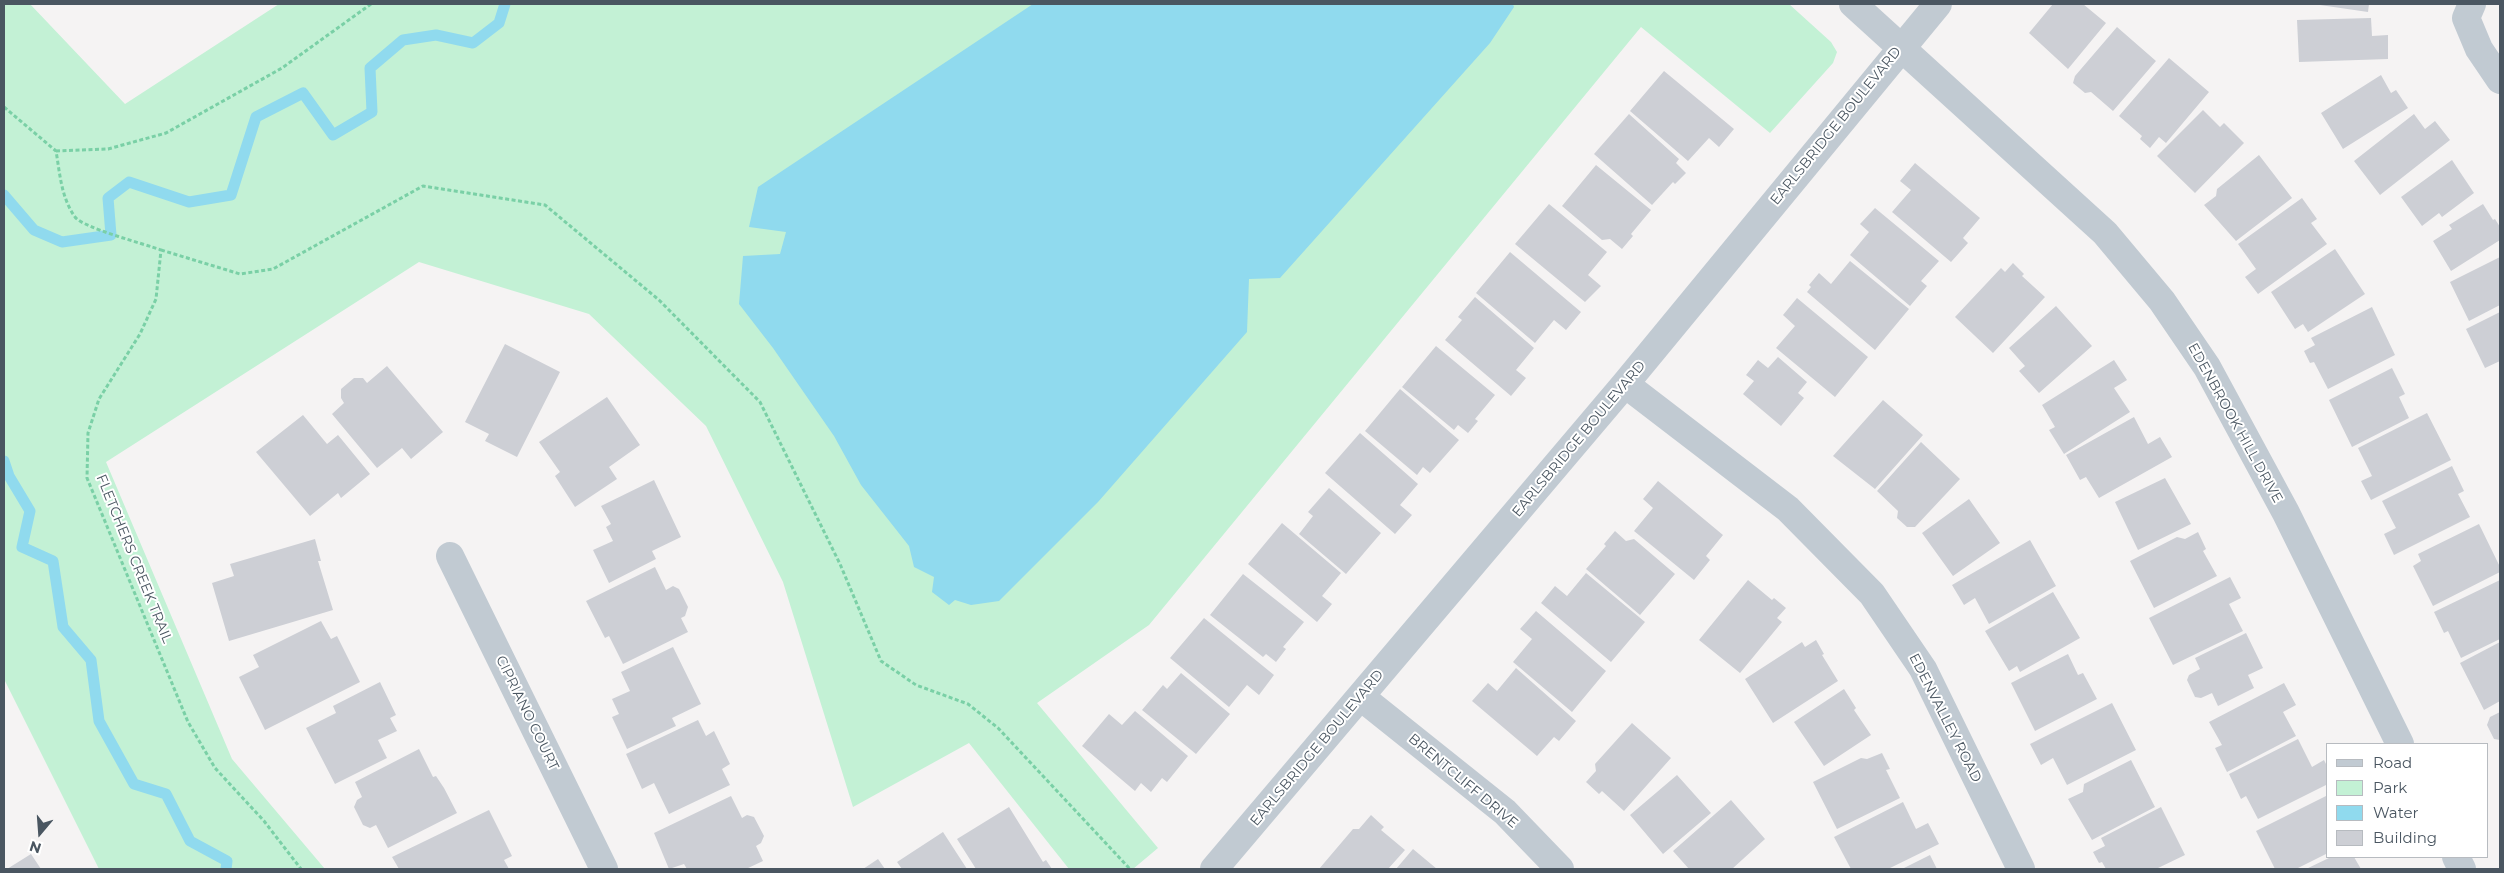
<!DOCTYPE html>
<style>
body{margin:0}
#map{position:relative;width:2504px;height:873px;overflow:hidden;background:#f5f3f3;font-family:Montserrat,sans-serif}
canvas{display:block}
.frame{position:absolute;inset:0;border:5px solid #4a5661;pointer-events:none}
.legend{position:absolute;left:2326px;top:743px;width:162px;height:115px;box-sizing:border-box;background:#fff;border:1px solid #b7bbc0;margin:0;padding:6px 9px;list-style:none;font-size:15px;color:#4a5661}
.legend li{display:flex;align-items:center;gap:10px;height:25px}
.legend b{width:25px;border:1px solid #b7bbc0}
.north{position:absolute;left:15px;top:808px;width:50px;height:50px;-webkit-text-stroke:4px #fff;paint-order:stroke;rotate:198deg;font-size:14px;font-weight:700;line-height:20px;text-align:center;color:#4a5661}
.north::after{content:'';display:block;margin:auto;width:18px;height:22px;background:#4a5661;clip-path:polygon(50% 0,100% 100%,50% 72%,0 100%)}
</style>
<div id="map">
<canvas width="2504" height="873"></canvas>
<div class="frame"></div>
<ul class="legend">
<li><b style="height:6px;background:#c1cad2"></b>Road</li>
<li><b style="height:14px;background:#c3f1d5"></b>Park</li>
<li><b style="height:14px;background:#90daee"></b>Water</li>
<li><b style="height:14px;background:#cdcfd5"></b>Building</li>
</ul>
<div class="north">N</div>
</div>
<script>
const context = document.querySelector('canvas').getContext('2d');
context.lineJoin = 'round';
function fill(path, color) {
  context.fillStyle = color;
  context.fill(path, 'evenodd');
}
function strokePath(path, color, width, dash) {
  context.strokeStyle = color;
  context.lineWidth = width;
  context.lineCap = dash ? 'butt' : 'round';
  context.setLineDash(dash || []);
  context.stroke(path);
}
function label(font, color, halo, rows, align = 'center') {
  context.font = font + ' Montserrat,sans-serif';
  context.lineWidth = 4;
  context.setLineDash([]);
  context.textBaseline = 'middle';
  context.strokeStyle = halo;
  context.fillStyle = color;
  for (const [text, x, y, turn = 0] of rows) {
    context.save();
    context.translate(x, y);
    context.rotate((+turn || 0) * Math.PI / 180);
    context.textAlign = isNaN(turn) ? turn : align;
    if (halo) context.strokeText(text, 0, 0);
    context.fillText(text, 0, 0);
    context.restore();
  }
}
fill(new Path2D(`
 M4 4H30L125 104 279 4H1789L1831 42 1837 52 1833 63 1770 133 1641 27 1149 625 1037 703 1158 848 1133 869H1069L969 743 853 807 783 582 706 426 589 314 419 262 106 462 232 759 325 869H99L4 679Z`), '#c3f1d5');
fill(new Path2D(`
 M1033 4H1513L1514 7 1490 43 1280 278 1249 279 1247 332 1098 502 999 601 971 605 955 600 949 605 932 592 934 577 914 567 909 546 861 485 834 436 773 348 739 304 743 256 780 254 786 232 749 227 758 187Z`), '#90daee');
strokePath(new Path2D(`
 M4 195 34 230 62 242 111 235 108 198 129 182 189 202 231 195 256 117 303 93 333 135 372 112 370 68 403 40 436 35 473 43 499 23 505 4
 M4 461 9 476 30 511 22 547 53 561 63 627 91 660 99 721 134 784 166 794 190 841 227 861 226 869`), '#90daee', 11);
fill(new Path2D(`
 M2053 4H2083L2106 23 2068 69 2029 33Z
 M2313 4H2369L2368 12Z
 M2371 18 2372 36 2388 35V59L2299 62 2297 20Z
 M2117 27 2156 61 2113 111 2091 92 2085 93 2073 83 2075 76Z
 M2169 58 2209 92 2166 143 2159 137 2150 148 2140 139 2142 136 2119 116Z
 M1664 71 1734 129 1719 147 1709 138 1688 161 1630 111Z
 M2381 75 2391 93 2396 90 2408 108 2343 149 2321 113Z
 M2203 110 2220 127 2224 123 2244 143 2195 193 2157 156Z
 M1629 114 1679 159 1676 163 1686 173 1675 184 1673 182 1652 205 1594 154Z
 M2414 114 2425 129 2435 121 2450 140 2380 195 2354 161Z
 M2259 155 2292 198 2236 241 2204 205 2216 196 2217 189Z
 M2452 160 2474 193 2442 217 2439 213 2422 226 2401 197Z
 M1915 163 1980 218 1963 238 1968 243 1951 262 1892 212 1911 190 1900 181Z
 M1596 165 1651 210 1631 234 1633 236 1622 249 1610 239 1602 240 1562 206Z
 M2302 198 2317 219 2311 223 2327 244 2258 294 2245 277 2256 269 2238 244Z
 M1549 204 1607 252 1588 275 1601 286 1585 302 1515 244Z
 M2483 204 2493 220 2495 219 2500 227V240L2451 271 2433 241 2452 229 2449 225Z
 M1875 208 1939 261 1921 281 1927 286 1910 306 1850 255 1869 232 1860 224Z
 M2335 249 2365 294 2308 332 2303 324 2295 329 2271 292Z
 M1510 252 1581 312 1566 330 1554 320 1535 343 1476 293Z
 M2500 257V305L2469 321 2450 282Z
 M1850 261 1909 309 1875 350 1807 292 1811 287 1809 285 1819 273 1831 284Z
 M2013 263 2024 274 2022 276 2045 297 1993 353 1955 317 2001 268 2005 272Z
 M1475 297 1534 348 1516 370 1526 378 1511 396 1445 340 1462 320 1458 317Z
 M1797 298 1868 357 1835 397 1776 348 1795 326 1783 315Z
 M2056 306 2092 346 2039 393 2019 371 2025 366 2009 348Z
 M2372 307 2395 355 2328 389 2314 362 2310 363 2304 351 2315 345 2311 338Z
 M2500 312V361L2485 368 2466 329Z
 M505 344 560 372 517 457 485 441 489 434 465 422Z
 M1436 346 1495 395 1475 419 1478 421 1468 433 1458 425 1454 430 1402 387Z
 M1778 357 1807 382 1798 393 1804 398 1781 426 1743 394 1754 381 1746 375 1758 360 1768 368Z
 M2114 360 2127 380 2114 388 2130 412 2064 454 2049 430 2055 427 2042 405Z
 M387 366 443 432 411 459 402 448 377 468 332 414 344 403 341 398V389L354 378H363L367 383Z
 M2392 368 2405 394 2399 397 2409 418 2352 447 2329 400Z
 M1400 389 1459 440 1430 473 1423 467 1417 475 1365 431Z
 M607 397 640 445 609 467 617 479 575 507 555 476 560 472 539 442Z
 M1883 400 1923 435 1875 489 1833 456Z
 M2427 413 2451 460 2371 500 2361 481 2372 476 2358 448Z
 M303 415 327 444 338 435 370 474 341 498 338 493 310 516 256 452Z
 M2134 417 2148 444 2160 437 2172 457 2099 498 2086 477 2080 480 2066 455Z
 M1360 433 1418 484 1400 505 1412 515 1395 534 1325 473Z
 M1921 442 1960 479 1915 527H1907L1897 518 1898 511 1877 491Z
 M2452 466 2464 491 2458 494 2470 517 2394 555 2384 534 2396 528 2382 501Z
 M2165 478 2191 524 2138 550 2115 502Z
 M654 480 681 537 652 551 656 559 609 583 593 550 613 541 606 527 611 524 601 506Z
 M1658 481 1723 535 1706 556 1710 560 1694 580 1634 531 1653 508 1643 499Z
 M1329 488 1381 533 1346 574 1299 534 1313 516 1308 512Z
 M1969 499 2000 543 1953 576 1922 533Z
 M1282 523 1341 573 1322 596 1332 604 1317 622 1248 564Z
 M2479 524 2500 567V572L2433 606 2413 566 2421 561 2418 554Z
 M1615 531 1626 541 1634 539 1675 574 1640 615 1586 569 1606 546 1604 544Z
 M2198 532 2206 549 2203 551 2217 576 2154 608 2130 561 2177 537 2185 539Z
 M315 539 321 561H318L333 610 229 641 212 583 234 576 230 564Z
 M2030 540 2056 586 1989 624 1975 598 1964 605 1952 585Z
 M655 567 666 590 673 586 679 589 688 607 685 616 681 618 688 632 623 664 609 636 605 638 586 601Z
 M1586 573 1645 622 1611 662 1541 603 1555 586 1567 596Z
 M1243 574 1304 622 1283 647 1286 649 1276 662 1266 654 1263 657 1210 615Z
 M2230 577 2241 598 2229 604 2243 631 2173 665 2149 618Z
 M1748 580 1772 600 1774 598 1786 608 1777 618 1782 622 1740 673 1699 640Z
 M2500 580V639L2461 658 2448 631 2444 633 2434 612Z
 M2053 592 2080 638 2020 672 2017 666 2009 671 1985 631Z
 M1536 611 1606 671 1572 712 1513 662 1532 639 1520 629Z
 M1204 618 1274 675 1259 695 1247 685 1229 707 1170 658Z
 M321 621 331 639 337 636 360 682 265 730 239 677 259 667 253 655Z
 M2246 633 2263 668 2248 675 2254 688 2218 706 2212 693 2201 698 2195 697 2187 680 2189 675 2200 669 2195 658Z
 M1816 640 1824 654 1822 655 1838 681 1773 723 1745 679 1802 642 1805 647Z
 M2500 642V701L2484 710 2460 663Z
 M673 647 701 704 672 718 676 726 627 749 612 717 619 714 612 699 630 691 621 672Z
 M2068 654 2078 675 2083 673 2097 699 2035 731 2011 683Z
 M1516 668 1576 721 1559 741 1554 737 1537 756 1472 701 1488 683 1497 691Z
 M1181 673 1230 714 1196 754 1142 710 1163 685 1167 689Z
 M380 682 396 715 390 718 397 731 378 740 387 758 335 784 306 728 336 713 333 706Z
 M2284 683 2296 705 2283 712 2296 736 2227 772 2215 748 2222 745 2209 722Z
 M1844 689 1856 708 1854 710 1871 735 1824 766 1794 722Z
 M2112 703 2136 750 2067 785 2053 758 2041 765 2030 744Z
 M1135 711 1188 756 1167 782 1162 778 1151 792 1141 783 1135 791 1082 746 1109 714 1122 725Z
 M2500 712V740L2494 739 2487 725 2490 717Z
 M698 720 706 736 714 731 730 764 722 769 730 785 669 814 654 783 642 789 626 754Z
 M1632 723 1671 758 1624 811 1602 791 1599 794 1586 782 1596 771 1595 764Z
 M2298 739 2312 767 2324 760 2328 768V784L2258 819 2246 796 2241 799 2229 774Z
 M419 749 433 777 436 776 444 788 457 813 388 848 376 825 370 828 363 825 354 807 357 800 362 797 355 782Z
 M1882 753 1890 769 1886 770 1900 798 1837 829 1813 782 1861 758 1867 759Z
 M2131 760 2155 807 2092 840 2068 799 2083 792 2084 784Z
 M1677 775 1711 813 1663 854 1630 815Z
 M2328 795V853L2296 869H2275L2256 831Z
 M731 796 742 818 747 815 754 817 764 836 761 843 756 846 763 861 746 869H687L684 864 669 869 654 833Z
 M1731 800 1765 839 1732 869H1689L1673 851Z
 M1903 802 1916 829 1928 823 1939 844 1888 869H1851L1834 837Z
 M1009 807 1043 862 1046 860 1052 869H976L957 839Z
 M2161 807 2185 855 2156 869H2106L2102 862 2099 863 2093 852 2105 846 2101 838Z
 M489 810 512 856 504 860 509 869H399L392 857Z
 M1371 815 1384 827 1381 830 1405 850 1388 869H1319L1353 829H1359Z
 M943 832 967 869H902L897 862Z
 M1413 849 1437 869H1396Z
 M31 854 41 869H7Z
 M1930 855 1937 869H1902Z
 M2331 857H2354L2361 869H2306Z
 M878 859 885 869H863Z`), '#cdcfd5');
strokePath(new Path2D(`
 M4 107 56 151C60 174 61 197 75 217 83 228 145 244 161 250L156 299 140 334 99 399 88 433 87 478 188 722 215 768 264 821 301 869
 M56 151 108 149 166 133 282 68 371 4
 M161 250 240 274 273 269 423 186 545 205 659 300 760 402 840 564 881 661 916 685 968 704 998 728 1130 869`), '#7ad0a6', 3, [4, 2.5]);
strokePath(new Path2D(`
 M1853 4 2105 233 2162 301 2207 367 2286 513 2400 744
 M2472 4 2466 18 2479 49 2500 80
 M1625 384 1788 509 1872 594 1923 669 2021 869
 M450 556 604 869
 M1361 697 1505 812 1560 869
 M2456 857 2462 869
 M1214 869 1625 384 1938 4`), '#c1cad2', 28);
label('14px', '#4a5661', '#fff', [
 ["EARLSBRIDGE BOULEVARD",1836,126,-51],
 ["EDENBROOK HILL DRIVE",2235,423,61],
 ["EARLSBRIDGE BOULEVARD",1579,439,-50],
 ["FLETCHERS CREEK TRAIL",134,559,68],
 ["CIPRIANO COURT",527,713,64],
 ["EDENVALLEY ROAD",1945,718,63],
 ["EARLSBRIDGE BOULEVARD",1317,748,-50],
 ["BRENTCLIFF DRIVE",1463,781,40]
]);
</script>
